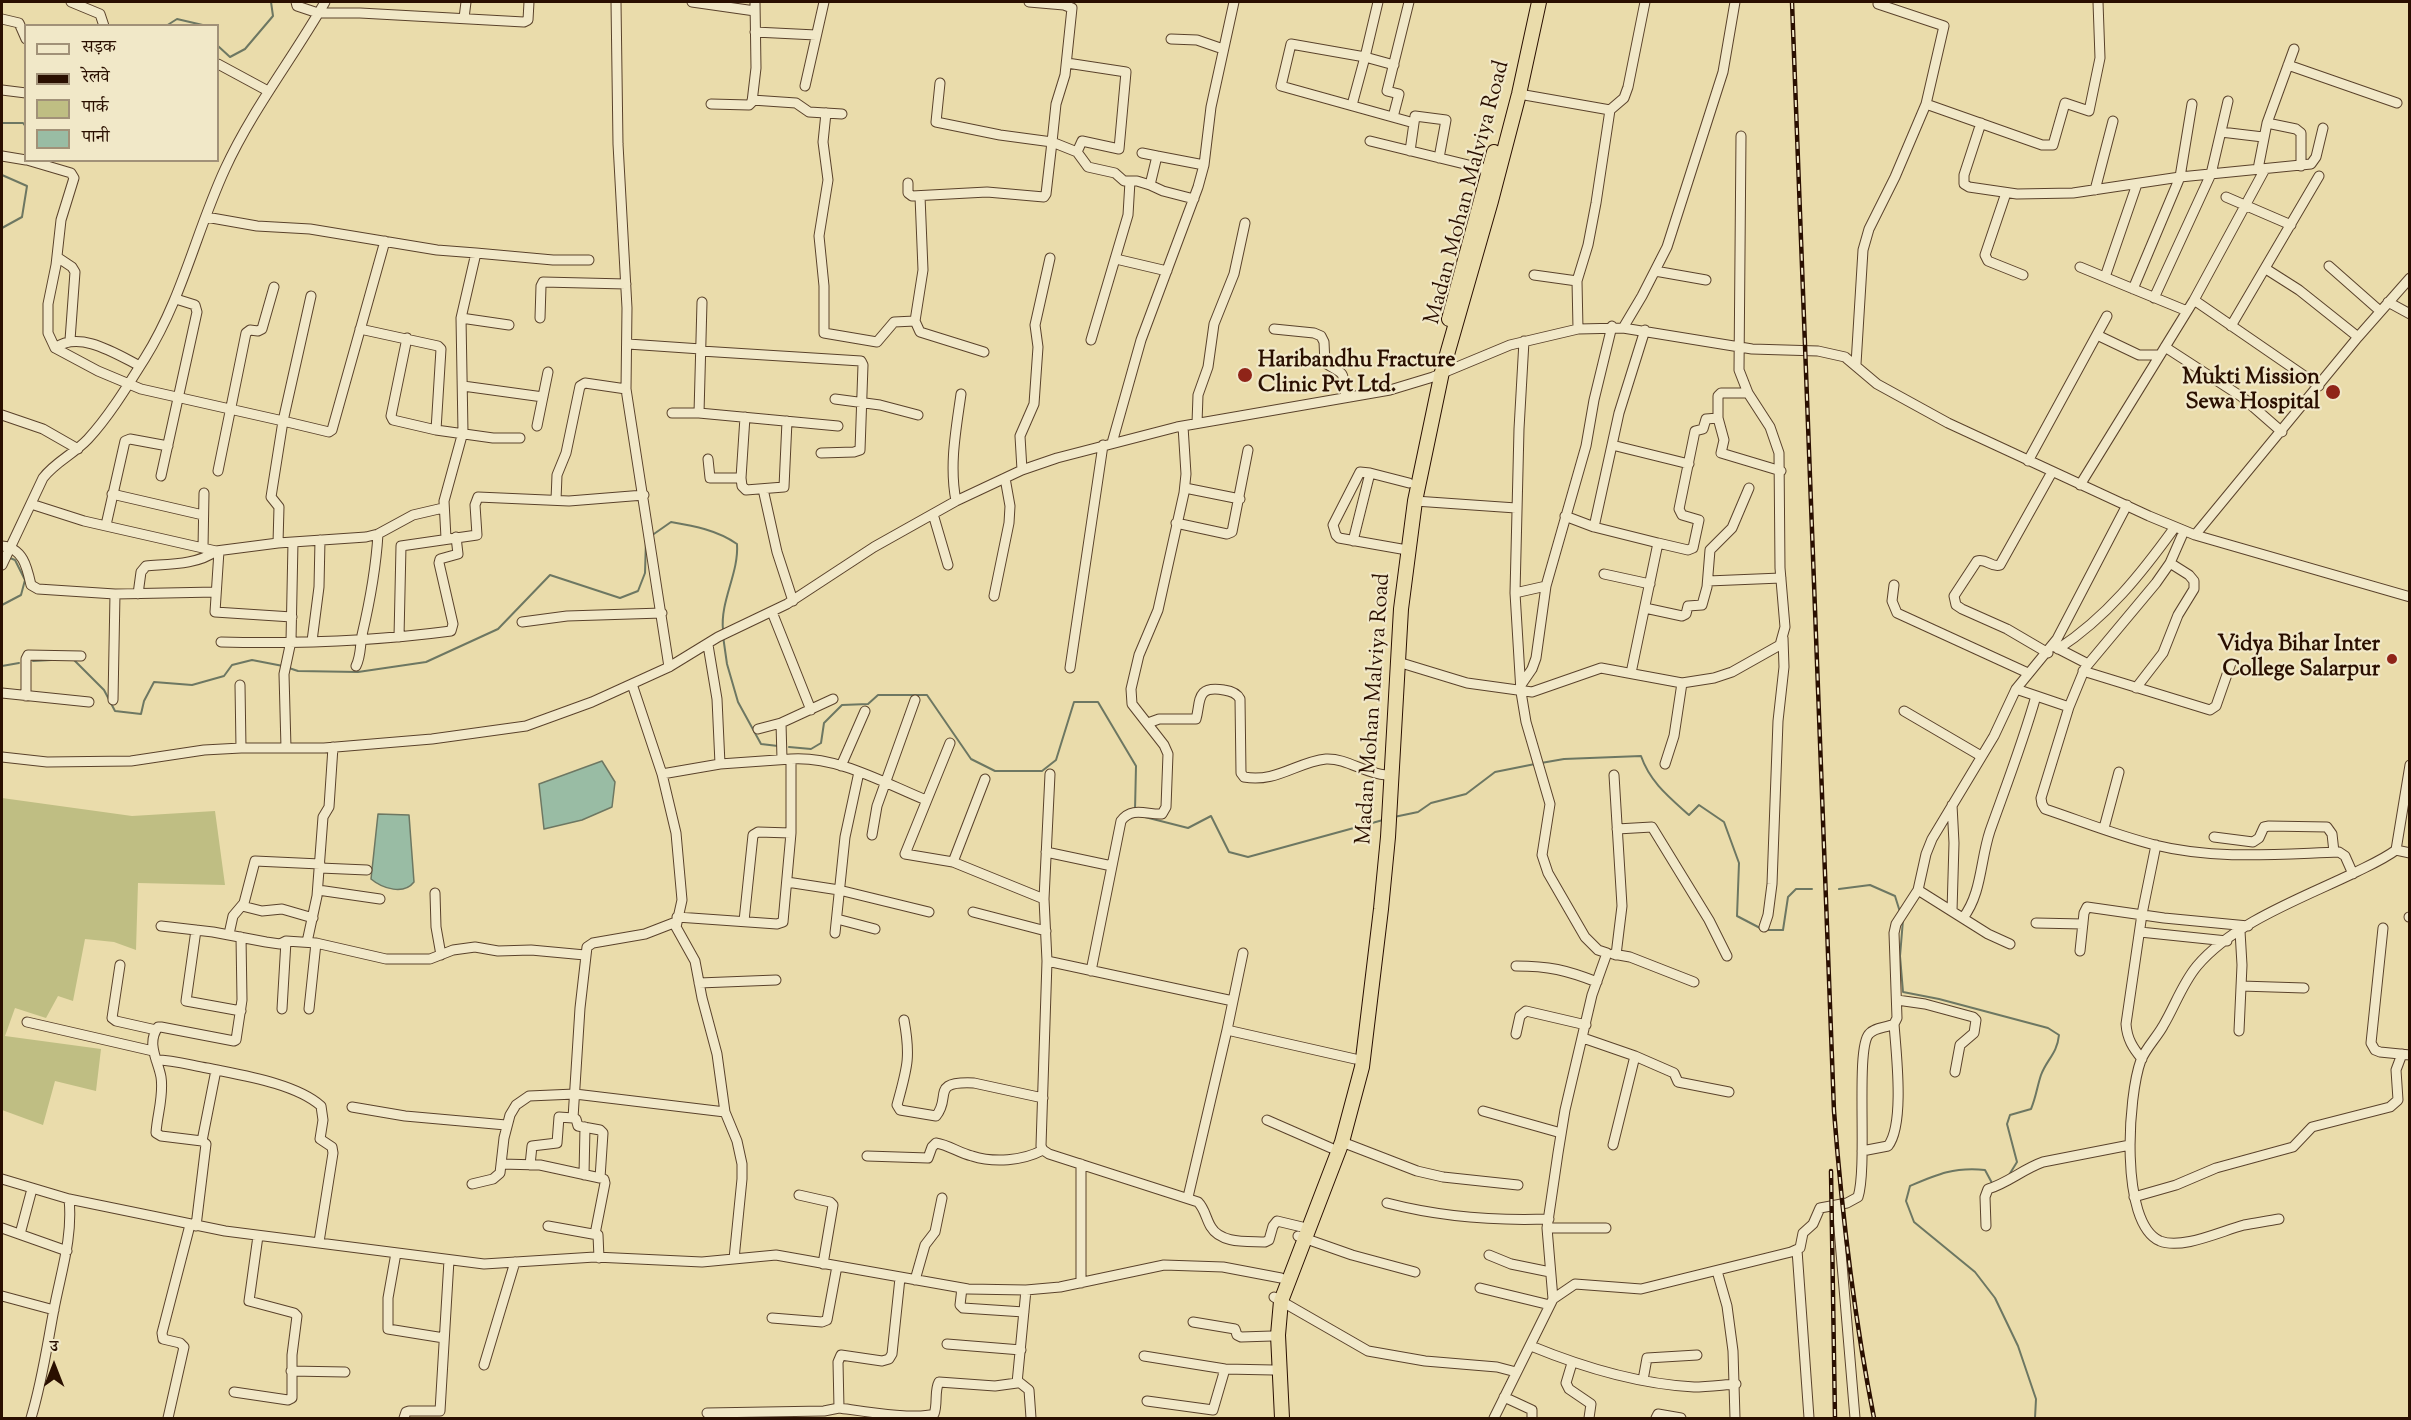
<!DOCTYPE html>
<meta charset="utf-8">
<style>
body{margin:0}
#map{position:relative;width:2411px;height:1420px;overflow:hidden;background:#eadcab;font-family:"Sorts Mill Goudy","Noto Serif Devanagari",serif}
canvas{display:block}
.frame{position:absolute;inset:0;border:3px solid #2a0f00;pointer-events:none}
.legend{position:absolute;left:24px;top:24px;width:195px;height:138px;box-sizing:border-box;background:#f1e8c8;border:2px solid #a19178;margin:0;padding:8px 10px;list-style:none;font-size:18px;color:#2a0f00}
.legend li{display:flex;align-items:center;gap:12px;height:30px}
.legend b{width:30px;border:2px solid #a19178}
.north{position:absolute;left:24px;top:1336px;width:60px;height:60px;-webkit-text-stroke:4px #f1e8c8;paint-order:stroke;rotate:0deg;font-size:16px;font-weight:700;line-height:24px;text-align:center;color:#2a0f00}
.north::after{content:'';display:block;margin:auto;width:21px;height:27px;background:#2a0f00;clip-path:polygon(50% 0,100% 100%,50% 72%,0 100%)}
</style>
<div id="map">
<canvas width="2411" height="1420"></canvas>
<div class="frame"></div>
<ul class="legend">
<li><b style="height:8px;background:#f1e8c8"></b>सड़क</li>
<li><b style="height:8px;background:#2a0f00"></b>रेलवे</li>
<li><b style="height:16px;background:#bfbe83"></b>पार्क</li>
<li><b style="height:16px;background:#99bca4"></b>पानी</li>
</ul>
<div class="north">उ</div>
</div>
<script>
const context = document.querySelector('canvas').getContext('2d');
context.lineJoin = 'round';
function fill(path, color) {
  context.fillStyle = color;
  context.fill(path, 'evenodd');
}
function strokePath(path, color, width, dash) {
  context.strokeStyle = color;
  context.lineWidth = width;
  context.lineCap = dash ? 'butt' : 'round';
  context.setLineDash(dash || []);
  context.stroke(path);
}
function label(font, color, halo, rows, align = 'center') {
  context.font = font + ' "Sorts Mill Goudy",serif';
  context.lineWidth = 4.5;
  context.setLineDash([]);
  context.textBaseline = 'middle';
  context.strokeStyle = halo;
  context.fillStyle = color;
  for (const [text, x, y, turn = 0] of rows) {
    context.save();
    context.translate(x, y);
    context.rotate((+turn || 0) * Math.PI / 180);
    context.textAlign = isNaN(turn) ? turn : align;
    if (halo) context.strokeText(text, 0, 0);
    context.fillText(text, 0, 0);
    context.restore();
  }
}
fill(new Path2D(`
 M2 798 132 816 215 811 225 885 138 883 136 950 114 942 85 939 73 1001 58 996 46 1018 15 1008 5 1036 101 1049 96 1091 55 1081 43 1125 2 1110Z`), '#bfbe83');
const water = new Path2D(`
 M602 761 615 782 612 807 582 820 544 829 539 784Z
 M378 814 409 815 414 882C404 895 383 889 371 879Z`);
fill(water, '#99bca4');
strokePath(water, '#6d7762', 1.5);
strokePath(new Path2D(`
 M166 26 177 19 207 26
 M218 46 230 57 245 49 273 16 271 2
 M2 123H23L26 127
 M2 175 27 186 22 217 2 228
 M651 536 671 522C694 526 717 530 737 544 739 573 720 601 723 630
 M2 605 21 595 25 580 15 560 10 558
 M723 636 727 664 738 702 761 744 778 746
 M74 660 104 690 115 711 141 714 144 701 154 682 192 685 224 676 232 665 252 660 283 666
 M33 661 51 660
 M2 666 19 663
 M289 668 298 671 358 672 426 662 498 629 550 575 620 598 638 591 645 573 646 539
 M789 747 811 749 821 743 824 723 842 705 868 704 878 695H927L971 759 995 771H1042L1056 760 1074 702H1098L1136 766 1135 810
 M1541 763 1564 759 1641 756C1650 782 1669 797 1689 815L1699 805 1724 822 1739 863 1737 916 1760 928
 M1137 815 1188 828 1211 816 1229 852 1248 857 1383 820
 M1394 817 1418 812 1431 803 1466 794 1495 772 1535 764
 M1839 889 1870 885 1895 896 1900 912
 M1903 920 1900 956 1903 992 1939 999 2048 1028 2059 1035C2057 1054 2047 1059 2041 1075 2037 1087 2036 1097 2031 1109L2010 1115 2007 1124 2017 1162 2009 1175
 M1765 930H1783L1788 897 1796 889H1812
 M1992 1183 1985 1170C1954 1167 1938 1174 1910 1186L1906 1201 1914 1222 1975 1272 1995 1298 2018 1346 2036 1399 2035 1418`), '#6d7762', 2);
const minor = new Path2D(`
 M71 2 100 14 104 26
 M296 2 297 6 318 13H360L524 22 528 20 529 2
 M616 2 618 144 627 308 626 389 669 667
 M692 2 755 11
 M1378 2 1365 57 1291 44 1281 86 1414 123
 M1878 4 1944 26 1926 104
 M464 18 466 2
 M2 19 19 23 26 39
 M755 32 816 35
 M1171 39 1197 40 1223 49
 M1067 63 1126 72 1119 149 1082 141 1077 152
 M218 64 268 91
 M2288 65 2397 103
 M940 83 936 122 1000 135 1052 142 1056 104 1065 75 1072 8 1064 5 1029 2
 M805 86 824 2
 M2 90 26 93
 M1519 94 1610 110 1596 203 1588 245 1577 281 1578 329
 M752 100 796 103 809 112 842 114
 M711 104 749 105 752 102 756 68 755 2
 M1352 105 1365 57 1394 65
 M1610 110 1624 98 1628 87 1645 2
 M826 113 823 142 828 180 819 236 824 286V333L877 342 894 322 915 321 923 270 920 196
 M1393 117 1399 94 1387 91 1409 2
 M1981 123 1964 175V184L1969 187 2017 194 2073 193 2180 177 2311 164 2316 157 2323 128
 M2267 123 2294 49
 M2221 132 2263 137
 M1370 141 1489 170
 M1410 151 1415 116 1446 120 1439 158
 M1142 153 1157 156
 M2 156 26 160
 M27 160 71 173 74 178 61 220 56 265 48 304V333L55 348 98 371 141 389 283 421 271 497 279 507 278 543
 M2258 169 2267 123 2296 129 2301 133V166
 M908 183V193L912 196 987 192 1044 197 1046 194 1052 142 1077 152 1088 167 1115 173 1124 181H1137L1150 185 1157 156 1204 165
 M1150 185 1163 191 1194 199
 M2095 190 2113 121
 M2006 193 1985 255 1988 261 2023 275
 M2226 197 2291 225
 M206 217 257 226 310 229 437 250 476 253 461 318 463 432 444 501 446 538
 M476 253 553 260H589
 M57 257 72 267 75 272 70 340
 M1116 259 1167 271
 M2329 266 2380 311
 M2080 267 2187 311
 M2266 269 2299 290 2358 337
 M1655 271 1706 280
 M1534 275 1577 281
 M2105 277 2137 184
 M2133 289 2180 177 2192 104
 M311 296 283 421 329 432 332 430 385 241
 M2154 298 2211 174 2228 101
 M2194 300 2265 169
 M2388 302 2410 314
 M461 318 509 325
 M540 318 541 286 543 282 626 284
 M915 321 920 332 984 352
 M2231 326 2319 176
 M1623 328 1642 296 1667 247 1723 72 1735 2
 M360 329 438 346 441 349 436 430 493 438H520
 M1274 329 1314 333 1321 336 1324 342 1325 363C1347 376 1342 370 1346 397
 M2097 335 2139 355H2160
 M407 338 391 416 393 420 436 430
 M1091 340 1128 215 1130 181
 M628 344 701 349
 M2165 347 2242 397 2282 432
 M55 348C80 330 116 354 140 366
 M701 351 861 361 863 365 860 450 854 452 821 453
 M1856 364 1863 250 1869 229 1895 177 1926 104 2042 145H2053L2065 103 2089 111 2100 58 2098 2
 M463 386 543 397
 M1748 393H1721L1718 396V418L1724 440 1721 453 1781 471
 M835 399 880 405 918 415
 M672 413H699L838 426
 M699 413 702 302
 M2 415 43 429 78 449
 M745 417 741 478 742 486 746 490 784 487 787 421
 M1197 423 1198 395 1208 367 1214 324 1234 274 1245 223
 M537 426 548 372
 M1112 443 1141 340 1198 187 1204 165 1211 107 1234 2
 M1612 445 1689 464
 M708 459 710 478H741
 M2028 461 2107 316
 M1022 470 1020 436 1034 404 1038 347 1035 325 1050 258
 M218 471 246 333 250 330 258 331 262 329 274 287
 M161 476 197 312 195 305 176 299
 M2080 485 2194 300 2319 386
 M1185 488 1240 499
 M763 489 777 552 793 601
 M112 494 203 515
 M556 500 557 475 566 453 580 386 585 383 626 389
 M956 501C949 465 956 430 961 394
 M1415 501 1516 508
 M31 504 84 521 216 551 278 543 366 537 378 534 413 515 443 508
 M933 514 948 565
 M1565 516 1594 527 1658 543 1631 673
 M1176 523 1227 534 1232 532 1248 450
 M106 525 125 441 130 439 168 446
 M1594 527 1619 413 1645 330
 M2195 535 2358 337 2410 278
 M1353 541 1370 473
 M1658 543 1688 550 1693 548 1699 520 1682 515 1679 509 1695 431 1703 429 1706 419 1718 418
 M2 546C23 548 27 567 31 585L38 589 115 594 216 592
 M203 548 204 493
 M1407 550 1339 538 1336 535 1333 525 1360 472 1370 473 1409 483
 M219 551 215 612 292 617
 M2 565 43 478C55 462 74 454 88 439 110 415 128 385 145 358 182 299 196 232 225 169 252 110 293 58 325 2
 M1604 574 1650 584
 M1708 581 1781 578
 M1894 585 1892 601 1897 613 2028 673
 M1515 593 1546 586 1586 446 1594 400 1612 326
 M138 594 141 572 146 566C168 564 197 565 216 551
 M994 596 1009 523 1010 506 1005 478
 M1645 608 1682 616 1686 614 1688 606 1702 605 1707 587 1710 550 1732 528 1749 488
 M772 612 811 710
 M522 622 567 616 662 613
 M399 637 401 546 477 535 475 505 478 497 569 501 644 495
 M312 641 319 587 320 540
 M221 642C297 644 375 641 451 631L453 624 439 563 440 559 458 554 456 537
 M708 645 717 699 720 764 662 774 676 833 682 900 676 927 695 961 702 998 717 1054 725 1112 737 1141 742 1164V1179L734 1259
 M2055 647 2088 664
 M2058 649C2107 617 2141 574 2175 527
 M2048 653 2007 629 1962 609 1956 605 1954 596 1977 561C1986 558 1992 568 2000 565L2052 472
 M1398 662 1467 683 1532 692 1601 668 1682 683 1714 678 1732 672 1780 645 1785 627 1780 568 1779 453 1770 427 1748 393 1739 370 1741 136
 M356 666C361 656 360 646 362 635 370 601 376 568 378 534
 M1070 668 1103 445
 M2083 671 2210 710 2216 706 2231 663
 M632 684 662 774
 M240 685 241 748
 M1521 685 1532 669 1536 658 1546 586
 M2136 688 2163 653 2178 615 2194 589V581L2189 575 2170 563
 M2016 689 2069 707 2041 798 2042 804 2045 809C2081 821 2118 836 2155 845 2215 860 2278 854 2339 852L2345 856 2353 874
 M2 693 89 702
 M26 696V659L28 655 81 656
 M113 700 115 594
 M2069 707 2085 668 2156 583 2170 563 2184 531
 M1904 711 1981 756
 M781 723 782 759
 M1148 723 1159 719H1196C1201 702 1195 685 1224 690 1231 691 1237 693 1240 699L1241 773 1244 777C1276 783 1297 762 1326 759 1347 758 1365 774 1386 775
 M758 729 781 723 833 699
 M950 743 905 854 953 862 1044 899
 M286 748 284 674 291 641 293 542
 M2 757 47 762 131 761 204 750 241 748H324L432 739 526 726 592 702 669 667 718 637 787 604 874 547 956 501 1022 470 1057 458 1177 427 1390 390 1433 377 1510 345 1578 329 1623 328 1752 349 1818 351 1845 357 1877 384 1948 423 2149 516 2195 535 2410 597
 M791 759C838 756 884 783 926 800
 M1665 764 1674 736 1682 683
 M841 766 865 711
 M1050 774 1044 899 1047 961 1041 1146 1043 1150 1049 1154 1198 1202C1205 1209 1206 1219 1211 1227 1221 1244 1248 1241 1265 1242L1269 1240 1273 1226 1277 1221 1302 1227
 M1614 775 1622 906 1616 955
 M1952 805 1954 843 1952 911
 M2104 828 2119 772
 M1617 829 1652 827 1709 920 1727 956
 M872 835 877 806 915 700
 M2214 837 2253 842 2259 838 2264 827 2269 826 2327 827 2332 834 2334 852
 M2396 850 2410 853
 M1046 852 1112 866
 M953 862 985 779
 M320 868 367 870
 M787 882 839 890 929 912
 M318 890 380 899
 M1918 890 1988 934 2010 944
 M435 893 436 927 441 955
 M242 906 262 911 282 909 313 918
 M973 912 1046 931
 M677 917 777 924 783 922 791 833V759L720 764
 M2409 917H2410
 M1963 918C1982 893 1980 861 1990 831 2006 786 2023 742 2036 696
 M837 919 875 929
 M744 921 753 835 758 832 791 833
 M2036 923 2083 924
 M161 926 213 932 266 942 280 944 286 941 316 943 386 959H430L453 950 475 947 498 951 531 950 585 955
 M1764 927 1768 915 1772 884 1778 721 1784 667 1783 638
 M2383 928 2371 1043 2375 1050 2380 1052 2410 1055
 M196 930 186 1001 241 1011
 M2140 932 2227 941
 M835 933 845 837 859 772
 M229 934 233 916 244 903 255 861 320 864
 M307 942 317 896 323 817 329 807 333 747
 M2080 951 2084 913 2087 907 2164 918 2248 926
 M1613 954 1630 957 1694 982
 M1047 961 1233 1001 1227 1030 1355 1059
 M120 965 112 1018 116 1021 156 1030
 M1516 966C1549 966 1566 970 1597 982
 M1091 971 1121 821C1132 806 1147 815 1162 814L1166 807 1168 754 1164 745 1132 704 1131 689 1139 655 1158 610 1184 493 1186 474 1183 426
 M699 983 776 980
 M2241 986 2304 988
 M1897 1000 1925 1004 1973 1017 1976 1020 1974 1033 1960 1045 1955 1072
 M1233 1001 1243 953
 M282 1009 286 941
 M309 1009 316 943
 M904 1020C911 1058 907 1068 897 1105L900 1110 936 1116C952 1097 929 1081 974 1083L1043 1098
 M27 1022 153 1051
 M2239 1031 2242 965 2240 931
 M1516 1034 1520 1016 1526 1011 1586 1025
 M1583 1038 1635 1056 1674 1073 1678 1082 1729 1092
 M2142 1059C2133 1048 2127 1039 2126 1024L2142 914 2156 845
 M156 1060C173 1060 190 1065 207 1068 240 1075 295 1083 321 1106L323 1120 320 1139 332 1147 333 1153 319 1242
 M352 1107 405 1116 506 1125
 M1483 1111 1561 1133
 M1267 1120 1331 1148
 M202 1141 216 1070
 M1342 1142 1417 1171 1443 1177 1518 1185
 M1613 1145 1635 1056
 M1862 1151 1888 1146C1905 1124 1896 1052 1894 1024
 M867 1156 928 1158 932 1147 936 1143C949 1145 959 1153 972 1156 994 1163 1022 1161 1043 1150
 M501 1164 540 1165 600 1178 603 1133 600 1130 578 1126 576 1119 573 1118 580 1008 587 947 593 943 645 934 676 922
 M1081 1164V1283
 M530 1165 532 1146 557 1143 559 1117 573 1118
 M584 1175 585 1127
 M2 1179 69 1199 225 1231 484 1264 595 1257 702 1262 776 1255 968 1289 1026 1290 1060 1287 1164 1265 1223 1267 1281 1278
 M472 1184 493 1179 500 1173 504 1138 510 1115 516 1105 529 1096 575 1094 725 1112
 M799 1195 830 1202 833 1205 823 1264
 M1188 1197 1227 1030
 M2134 1197 2176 1185 2216 1168 2293 1147 2312 1127 2390 1107 2398 1100 2396 1070 2402 1054
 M1387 1203C1441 1217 1494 1221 1549 1219
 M1837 1205 1855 1418
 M2279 1219C2268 1221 2255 1223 2244 1225 2221 1231 2182 1250 2160 1241 2119 1223 2128 1095 2141 1060 2146 1048 2157 1037 2163 1026 2175 1006 2182 984 2197 966 2234 922 2305 897 2356 872 2370 865 2384 859 2396 850L2410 765
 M196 1226 206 1144 202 1141 161 1136 156 1133C157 1115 164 1096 161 1077 158 1060 146 1044 158 1027H161L234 1041 236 1040 242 1000 241 937
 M548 1226 598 1235 599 1258
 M1986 1226 1985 1197 1988 1189C2008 1183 2023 1169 2043 1162L2130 1145
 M2 1228 67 1251
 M1547 1228H1606
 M20 1234 32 1189
 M595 1234 605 1183 604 1179 600 1178
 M1298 1236 1352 1255 1415 1272
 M1797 1250 1809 1418
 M396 1253 388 1298V1329L444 1338
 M1489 1255 1511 1264 1550 1272
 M1717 1271 1727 1306 1733 1351 1735 1418
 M915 1280 925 1245 935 1232 942 1198
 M962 1288 960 1305 963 1308 1024 1312
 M1480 1288 1550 1305
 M2 1296 54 1310
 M1274 1297 1368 1351 1425 1361 1497 1367 1516 1372
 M1553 1299 1575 1284 1641 1289 1791 1252 1800 1248 1803 1233 1813 1224 1820 1208 1847 1203 1858 1197C1868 1166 1855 1049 1869 1034 1875 1027 1886 1028 1894 1024L1897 1018 1894 933 1896 924 1918 890 1926 854 1932 839 1994 736 2016 689 2057 639 2127 505
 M772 1318 822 1322 827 1320 837 1266
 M1193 1322 1235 1329 1237 1335 1241 1337 1272 1336
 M947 1344 1021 1350
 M1531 1346C1582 1367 1638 1384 1694 1387 1707 1387 1722 1385 1736 1384
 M1144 1356 1225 1369 1273 1370
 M1572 1363 1566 1383 1569 1389 1591 1404 1589 1418
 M484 1365 515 1262
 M291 1371 345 1372
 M1643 1380 1647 1358 1697 1355
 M1019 1382 1029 1390 1031 1418
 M234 1392 288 1400 292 1398V1355L297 1316 294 1313 249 1301 258 1236
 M1504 1397 1532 1410V1418
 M1147 1401 1213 1410 1225 1369
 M839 1408C862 1411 915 1420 934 1414 938 1404 934 1391 939 1382L995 1386 1017 1383 1026 1290
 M707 1413 824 1411 839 1408 838 1362 841 1355 882 1361 889 1359 892 1354 900 1278
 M31 1418C42 1382 47 1346 54 1309 61 1272 73 1237 69 1199
 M168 1418 184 1347 180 1343 163 1339 162 1333 190 1225
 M404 1418 406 1412 409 1411H440L449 1260
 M1494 1418 1553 1299 1547 1228 1558 1153 1565 1110 1592 995 1607 953 1598 950 1585 937 1548 873 1542 855 1550 804 1526 722 1521 692 1515 593 1519 429 1524 341
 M1656 1418 1658 1414 1681 1418`);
const highway = new Path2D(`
 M1449 319 1494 152
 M1282 1418 1278 1335 1281 1301 1342 1142 1362 1067 1381 909 1388 837 1401 609 1415 501 1442 372 1491 201 1519 94 1539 2`);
strokePath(minor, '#5a422b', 11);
strokePath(highway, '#2a0f00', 16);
strokePath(minor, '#f1e8c8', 9);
strokePath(highway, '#eadcab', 14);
const rail = new Path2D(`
 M1792 2 1834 1111C1842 1215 1854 1317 1874 1418
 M1831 1171 1835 1418`);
strokePath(rail, '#2a0f00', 4.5);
strokePath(rail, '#f1e8c8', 2, [7]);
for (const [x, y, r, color] of [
 [1245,375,8,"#8f2418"],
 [2333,392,8,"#8f2418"],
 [2392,659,6,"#8f2418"]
]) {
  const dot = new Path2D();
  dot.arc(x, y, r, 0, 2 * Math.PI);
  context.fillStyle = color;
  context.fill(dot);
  strokePath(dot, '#f1e8c8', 2);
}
label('22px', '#2a0f00', '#f1e8c8', [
 ["Madan Mohan Malviya Road",1469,193,-75],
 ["Madan Mohan Malviya Road",1375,709,-86]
]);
label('bold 22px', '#2a0f00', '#f1e8c8', [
 ["Haribandhu Fracture",1258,362,"left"],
 ["Clinic Pvt Ltd.",1258,387,"left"],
 ["Mukti Mission",2320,379],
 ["Sewa Hospital",2320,404],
 ["Vidya Bihar Inter",2380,646],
 ["College Salarpur",2380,671]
], 'right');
</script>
